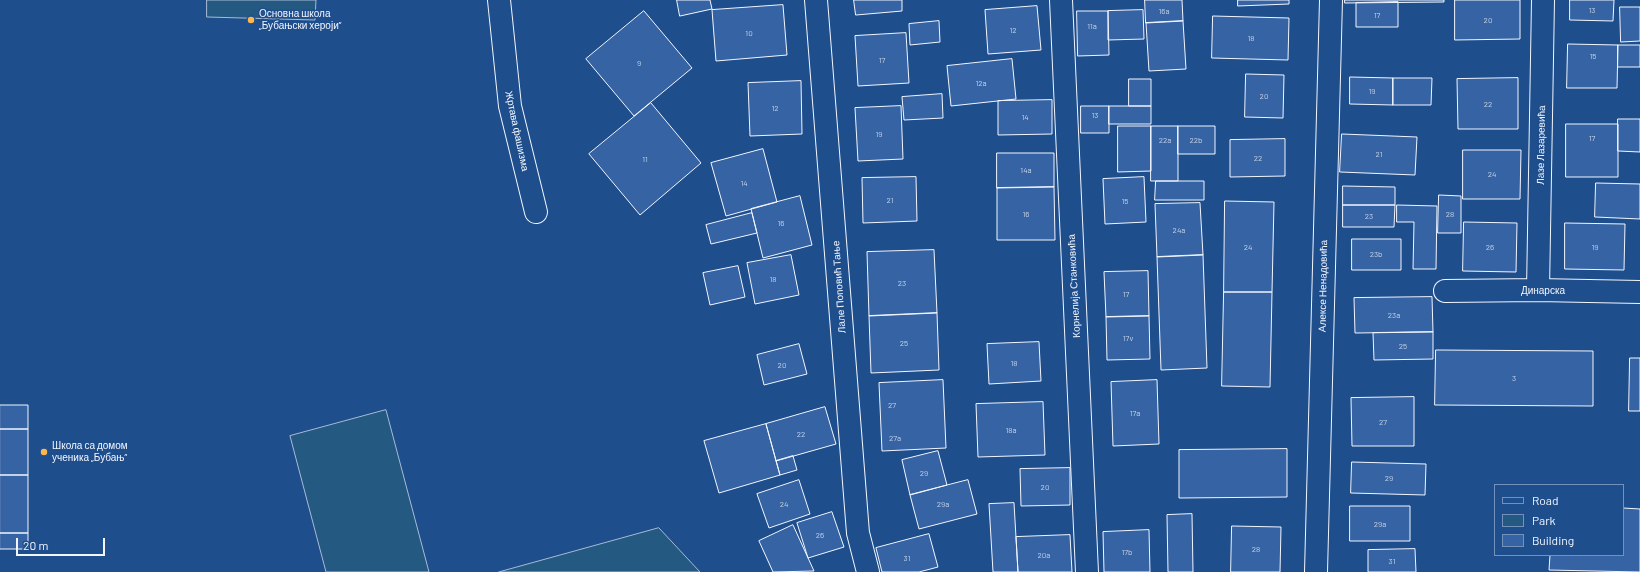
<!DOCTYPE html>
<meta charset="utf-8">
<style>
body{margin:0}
#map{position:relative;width:1640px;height:572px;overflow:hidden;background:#1f4e8c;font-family:Barlow,sans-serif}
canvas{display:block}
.legend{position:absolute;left:1494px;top:484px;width:130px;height:72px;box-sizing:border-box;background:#1f4e8c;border:1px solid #7391ba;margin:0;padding:5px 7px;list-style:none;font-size:12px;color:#f2f6ff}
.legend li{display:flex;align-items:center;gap:8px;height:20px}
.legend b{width:20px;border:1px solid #7391ba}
.scale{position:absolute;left:16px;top:538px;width:89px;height:18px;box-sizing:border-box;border:2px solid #f2f6ff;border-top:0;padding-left:5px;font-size:12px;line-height:14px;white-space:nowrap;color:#f2f6ff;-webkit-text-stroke:3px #1f4e8c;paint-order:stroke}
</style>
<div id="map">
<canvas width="1640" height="572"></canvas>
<ul class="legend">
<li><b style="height:5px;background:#1f4e8c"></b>Road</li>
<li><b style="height:11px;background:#245a82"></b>Park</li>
<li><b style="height:11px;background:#3563a3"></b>Building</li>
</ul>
<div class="scale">20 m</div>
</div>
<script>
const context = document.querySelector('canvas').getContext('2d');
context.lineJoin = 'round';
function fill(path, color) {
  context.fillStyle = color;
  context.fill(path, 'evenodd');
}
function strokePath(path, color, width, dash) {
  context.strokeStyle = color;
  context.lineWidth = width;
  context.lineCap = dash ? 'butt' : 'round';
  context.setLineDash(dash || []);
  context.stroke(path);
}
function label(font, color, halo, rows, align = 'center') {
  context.font = font + ' Barlow,sans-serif';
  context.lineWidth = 3;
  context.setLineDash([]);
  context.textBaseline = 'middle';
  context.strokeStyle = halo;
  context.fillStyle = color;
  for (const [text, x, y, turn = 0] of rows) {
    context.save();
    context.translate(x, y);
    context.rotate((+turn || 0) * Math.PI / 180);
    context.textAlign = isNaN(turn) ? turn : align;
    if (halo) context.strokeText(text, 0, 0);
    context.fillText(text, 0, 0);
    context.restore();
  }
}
const green = new Path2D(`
 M207 0H316L315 20 207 17Z
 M386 410 429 572H326L290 436Z
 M659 528 700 572H499Z`);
fill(green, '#245a82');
strokePath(green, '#a8bbd7', 1);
const building = new Path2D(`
 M677 0H710L712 9 680 16Z
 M854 0H902V11L856 15Z
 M1145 0H1182L1183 21 1146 23Z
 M1238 0H1289V4L1238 6Z
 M1345 0H1444V2L1345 3Z
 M1455 0H1520V39L1455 40Z
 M1570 0H1614L1613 21 1570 20Z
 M1398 2V27H1356V3Z
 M783 5 787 55 716 61 712 10Z
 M1037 6 1041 50 988 54 985 10Z
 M1620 7H1640V41L1621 42Z
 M1143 10 1144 39 1108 40V11Z
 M644 11 692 68 634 116 586 59Z
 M1077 11H1108L1109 55 1078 56Z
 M1213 16 1289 18 1288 60 1212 58Z
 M939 21 940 42 910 45 909 24Z
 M1183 21 1186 69 1149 71 1146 23Z
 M906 33 909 83 858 86 855 36Z
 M1568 44 1618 45 1617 88H1567Z
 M1618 45H1640V67H1618Z
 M1012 59 1016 99 951 106 947 66Z
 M1246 74 1284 75 1283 118 1245 117Z
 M1350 77 1393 78V105L1350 104Z
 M1393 78H1432L1431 105H1393Z
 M1518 78V129H1458L1457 79Z
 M1129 79H1151V106H1129Z
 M801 81 802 134 750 136 748 83Z
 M942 94 943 118 904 120 902 97Z
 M1052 100V134L998 135V101Z
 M651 103 701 163 640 215 589 154Z
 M901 106 903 159 858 161 855 108Z
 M1081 106H1109V133H1081Z
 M1109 106H1151V124H1109Z
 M1618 119H1640V152L1618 151Z
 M1566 124H1618V177H1566Z
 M1118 126H1151V171L1118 172Z
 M1151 126H1178V181H1151Z
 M1178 126H1215V154H1178Z
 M1342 134 1417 137 1415 175 1340 172Z
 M1285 139V176L1230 177V140Z
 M763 149 777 202 726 216 711 163Z
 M1463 150H1521L1520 199H1463Z
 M997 153H1054V187L997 188Z
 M916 177 917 221 863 223 862 178Z
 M1144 177 1146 222 1105 224 1103 179Z
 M1156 181H1204V200H1155Z
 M1596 183 1640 184V219L1595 217Z
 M1343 186 1395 187V205H1343Z
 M1054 187 1055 240H997V188Z
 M1439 195 1461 196V233H1438Z
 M800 196 812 245 763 258 751 209Z
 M1225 201 1274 202 1272 292H1224Z
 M1200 203 1203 255 1157 257 1155 204Z
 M1343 205H1395L1394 227H1343Z
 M1397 205 1437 206 1436 269H1413L1414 222H1397Z
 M752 213 757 233 711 244 706 225Z
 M1464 222 1517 223 1516 272 1463 271Z
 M1565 223 1625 224 1624 270 1565 269Z
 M1352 239H1401V270H1352Z
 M934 250 937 313 869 316 867 252Z
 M791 255 799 295 755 304 747 263Z
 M1203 255 1207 368 1161 370 1157 257Z
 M738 266 745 297 710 305 703 273Z
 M1148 271 1149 316 1106 317 1104 272Z
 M1224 292H1272L1270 387 1222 386Z
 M1432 297 1433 332 1355 333 1354 298Z
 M937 313 939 370 871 373 869 316Z
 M1149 316 1150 359 1107 360 1106 317Z
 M1433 332V359L1374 360 1373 333Z
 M1039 342 1041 381 989 384 987 344Z
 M799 344 807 374 764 385 757 355Z
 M1436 350 1593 351V406L1435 405Z
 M1630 358H1640V411H1629Z
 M943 380 946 448 882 451 879 383Z
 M1157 380 1159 444 1113 446 1111 382Z
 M1414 397V446H1352L1351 398Z
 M1043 402 1045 455 978 457 976 404Z
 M0 405H28V429H0Z
 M825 407 836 444 776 461 766 424Z
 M766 424 780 475 719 493 704 441Z
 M0 429H28V475H0Z
 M1287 449V497L1179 498V450Z
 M938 451 947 485 910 495 902 460Z
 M793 456 797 470 780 475 776 461Z
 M1352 462 1426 464 1425 495 1351 493Z
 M1070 468V505L1021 506 1020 469Z
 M0 475H28V533H0Z
 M799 480 810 514 769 528 757 494Z
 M968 480 977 514 919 529 910 495Z
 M1014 503 1018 572H993L989 504Z
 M1350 506H1410V541H1350Z
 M1623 508 1640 509V572L1549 570 1550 555H1623Z
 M832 512 844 547 808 558 797 523Z
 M1192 514 1193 572H1168L1167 515Z
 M793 525 814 571 773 572 759 541Z
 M1232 526 1281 527 1280 572H1231Z
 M1149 530 1150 572H1104L1103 532Z
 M0 533H28V549H0Z
 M929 534 938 567 919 572H882L876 548Z
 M1070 535 1072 572H1018L1016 537Z
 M1415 549 1416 572H1368V550Z`);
fill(building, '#3563a3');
strokePath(building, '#f2f6ff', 1);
const minor = new Path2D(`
 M499 0 510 106 536 212
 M816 0 858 533 868 572
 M1061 0 1087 572
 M1538 290 1543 0
 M1445 291 1538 290 1640 292
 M1316 572 1331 0`);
strokePath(minor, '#f2f6ff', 24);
strokePath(minor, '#1f4e8c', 22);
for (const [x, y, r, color] of [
 [251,20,4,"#ffb74d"],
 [44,452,4,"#ffb74d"]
]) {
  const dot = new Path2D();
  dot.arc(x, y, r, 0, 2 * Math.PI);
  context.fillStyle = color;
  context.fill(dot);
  strokePath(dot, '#1f4e8c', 1.5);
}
label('8px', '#c3d1e8', null, [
 ["13",1592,10],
 ["16a",1164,11],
 ["17",1377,15],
 ["20",1488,20],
 ["11a",1092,26],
 ["12",1013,30],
 ["10",749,33],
 ["18",1251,38],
 ["15",1593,56],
 ["17",882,60],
 ["9",639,63],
 ["12a",981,83],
 ["19",1372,91],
 ["20",1264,96],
 ["22",1488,104],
 ["12",775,108],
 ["13",1095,115],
 ["14",1025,117],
 ["19",879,134],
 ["17",1592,138],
 ["22a",1165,140],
 ["22b",1196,140],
 ["21",1379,154],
 ["22",1258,158],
 ["11",645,159],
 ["14a",1026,170],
 ["24",1492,174],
 ["14",744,183],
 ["21",890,200],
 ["15",1125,201],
 ["16",1026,214],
 ["28",1450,214],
 ["23",1369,216],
 ["16",781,223],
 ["24a",1179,230],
 ["24",1248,247],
 ["26",1490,247],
 ["19",1595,247],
 ["23b",1376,254],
 ["18",773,279],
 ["23",902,283],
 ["17",1126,294],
 ["23a",1394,315],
 ["17v",1128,338],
 ["25",904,343],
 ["25",1403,346],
 ["18",1014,363],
 ["20",782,365],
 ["3",1514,378],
 ["27",892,405],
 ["17a",1135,413],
 ["27",1383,422],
 ["18a",1011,430],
 ["22",801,434],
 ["27a",895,438],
 ["29",924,473],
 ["29",1389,478],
 ["20",1045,487],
 ["24",784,504],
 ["29a",943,504],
 ["29a",1380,524],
 ["26",820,535],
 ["28",1256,549],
 ["17b",1127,552],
 ["20a",1044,555],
 ["31",907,558],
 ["31",1392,561]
]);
label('10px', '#f2f6ff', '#1f4e8c', [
 ["Основна школа",259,14],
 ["„Бубањски хероји”",259,26],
 ["Школа са домом",52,446],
 ["ученика „Бубањ”",52,458]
], 'left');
label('10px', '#f2f6ff', '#1f4e8c', [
 ["Жртава фашизма",517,131,78],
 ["Лазе Лазаревића",1541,145,-89],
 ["Корнелија Станковића",1074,286,-93],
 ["Алексе Ненадовића",1323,286,-89],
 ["Лале Поповић Тање",839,287,-94],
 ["Динарска",1543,291]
]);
</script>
